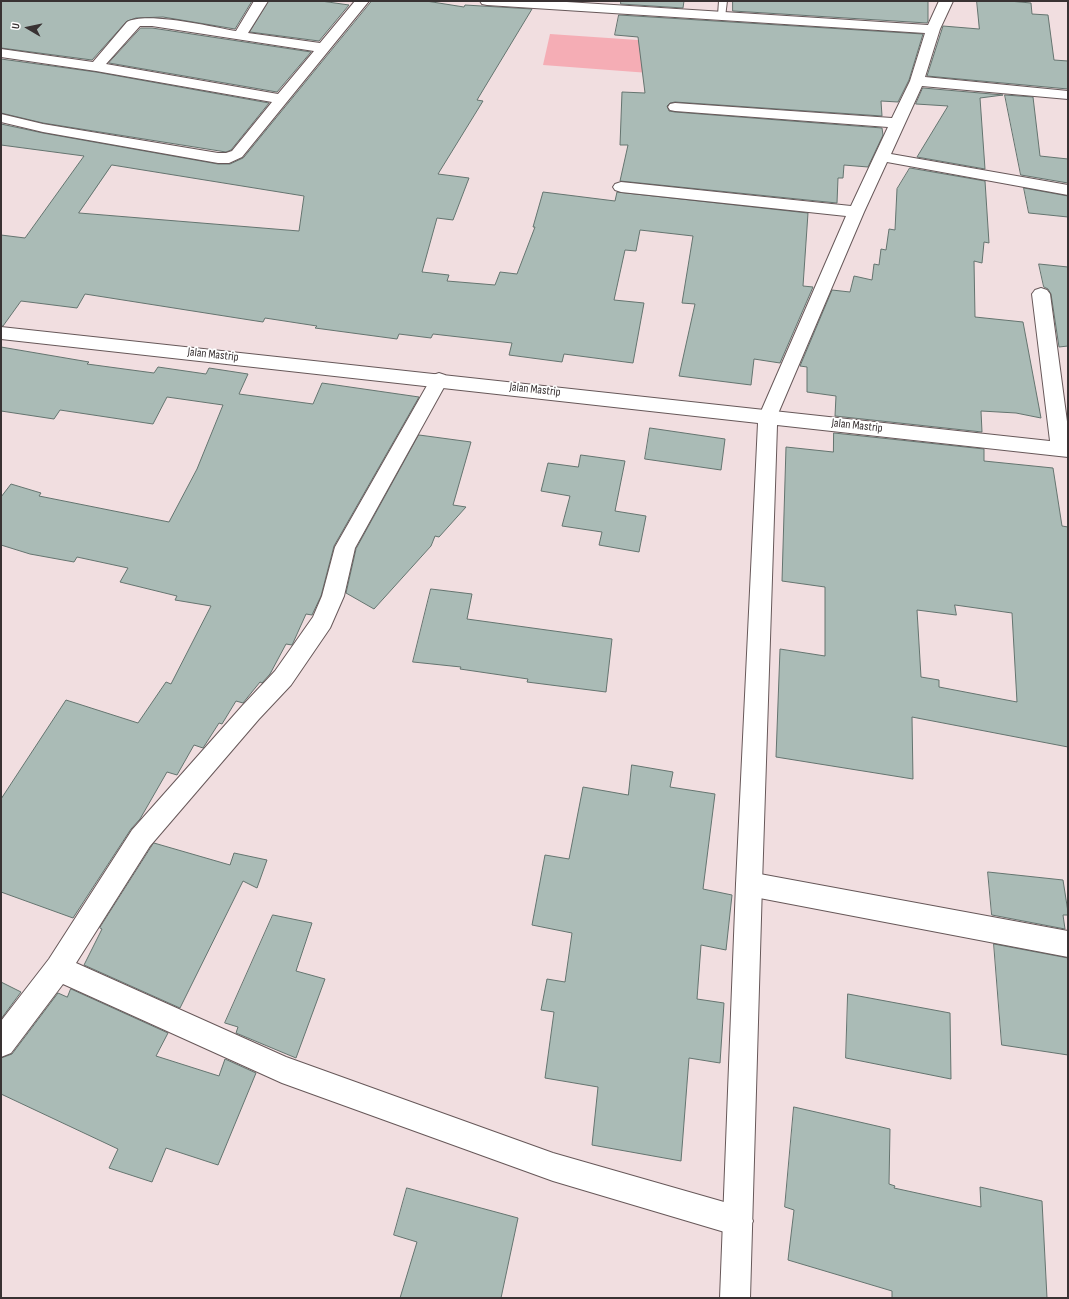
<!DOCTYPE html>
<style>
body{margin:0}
#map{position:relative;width:1069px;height:1299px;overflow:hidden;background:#f1dee0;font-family:"Sofia Sans Condensed",sans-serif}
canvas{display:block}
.frame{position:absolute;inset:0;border:2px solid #393233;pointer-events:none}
.north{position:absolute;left:8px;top:8px;width:40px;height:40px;-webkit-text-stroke:3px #fff;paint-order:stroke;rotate:279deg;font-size:11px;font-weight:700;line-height:16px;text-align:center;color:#393233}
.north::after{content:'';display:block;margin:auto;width:14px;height:18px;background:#393233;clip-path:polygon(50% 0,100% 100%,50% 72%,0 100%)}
</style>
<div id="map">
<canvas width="1069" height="1299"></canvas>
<div class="frame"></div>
<div class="north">U</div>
</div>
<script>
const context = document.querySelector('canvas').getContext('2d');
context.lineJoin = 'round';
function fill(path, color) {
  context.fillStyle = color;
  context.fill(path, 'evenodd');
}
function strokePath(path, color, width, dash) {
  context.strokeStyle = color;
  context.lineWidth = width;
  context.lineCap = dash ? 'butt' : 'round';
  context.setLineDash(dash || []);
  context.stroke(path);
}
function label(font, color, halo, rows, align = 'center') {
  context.font = font + ' "Sofia Sans Condensed",sans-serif';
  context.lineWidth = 3.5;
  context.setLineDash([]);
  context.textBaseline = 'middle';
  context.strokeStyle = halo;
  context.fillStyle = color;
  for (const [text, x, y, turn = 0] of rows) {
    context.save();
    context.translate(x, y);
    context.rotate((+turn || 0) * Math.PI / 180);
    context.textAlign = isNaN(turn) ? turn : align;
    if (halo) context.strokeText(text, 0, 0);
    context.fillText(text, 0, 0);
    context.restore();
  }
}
fill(new Path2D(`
 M550 34 652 41 649 73 543 65Z`), '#f5adb5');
const building = new Path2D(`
 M1 1H252L235 29 163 17 136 18 127 21 92 60 1 48Z
 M269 1H321L349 5 319 41 250 32Z
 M372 1H426L464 7 465 5 532 9 477 100 483 101 438 174 469 178 453 220 437 218 422 272 449 275 447 281 495 285 500 272 517 274 535 227H533L543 192 615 201 617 192 808 213 803 286 813 287 780 363 754 359 751 385 679 376 695 304 682 303 693 236 640 230 636 251 625 250 614 300 644 303 633 363 564 354 562 362 509 355 512 343 433 334 431 338 399 334 397 339 315 328 317 326 265 318 263 322 250 320 85 294 77 308 21 301 3 326H1V235L25 238 84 156 1 145V124L43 133 218 164H230L243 158ZM112 165 304 196 299 231 79 213Z
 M621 1H684L683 8 621 4Z
 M733 1H928V21L927 23 733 11Z
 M977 1H1009L1031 3 1032 14 1048 15 1054 60 1068 61V89L927 76 943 26 979 29Z
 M619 15 923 34 909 80 898 102 881 101 882 116 675 102 670 103 667 106 669 111 675 112 882 128 883 135 868 167 844 165 843 178H838L837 203 620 181 628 145H620L622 92 645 93 638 37 615 35Z
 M141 28H152L311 52 277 92 109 63Z
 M1 59 96 72 269 103 231 150 226 152 43 123 1 113Z
 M923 88 1003 95 980 98 985 169 917 157 948 106 916 104Z
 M1005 95 1033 97 1040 156 1068 159V183L1021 175Z
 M910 168 985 181 989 243 984 242 982 263 974 261 975 317 1023 322 1041 418 1016 413 981 411 982 432 835 416 836 396 807 392V367L800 366 832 290 850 292 854 276 872 280 874 264 879 265 881 249 886 250 889 229 895 230 897 189Z
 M1024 188 1068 196V217L1029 213Z
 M1039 264 1068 267V346L1059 347 1051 294 1048 289 1044 287Z
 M1 347 89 362 87 364 154 373 158 367 206 374 209 368 248 374 239 394 313 404 322 383 419 397 334 546 321 596 312 615 306 614 293 643 292 645 286 644 270 674 262 683 260 682 243 703 236 701 222 724 219 723 203 748 194 745 177 775 167 772 140 819 131 829 73 918 1 892V799L66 700 138 723 166 682 171 684 211 606 175 600 177 596 120 582 128 568 77 557 74 562 30 554 1 545V497L11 484 41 493 39 496 169 522 197 469 223 405 167 397 153 424 60 410 54 419 1 411Z
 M650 428 725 439 721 470 645 459Z
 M834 433 984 449V461L1053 468 1062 526 1068 527V747L912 717 913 779 776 757 780 649 825 656V587L782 581 786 447 833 452ZM955 605 1012 613 1017 702 939 687V680L921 677 917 610 956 615Z
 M419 435 471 442 453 505 466 507 439 537 435 536 431 546 374 609 346 593 356 549Z
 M581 455 625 461 615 511 646 516 639 552 599 545 602 532 562 526 570 496 541 491 548 463 578 467Z
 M431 589 472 594 467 619 612 639 606 692 527 682 528 679 460 669 461 667 413 662Z
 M632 765 673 772 670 787 715 794 703 889 732 895 726 950 701 945 697 999 724 1003 720 1063 689 1058 681 1161 592 1145 598 1087 545 1078 554 1012 541 1010 547 979 565 982 572 933 532 925 545 855 569 859 583 787 628 795Z
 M154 843 230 865 234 853 267 860 257 888 243 881 180 1008 84 965 102 929 100 928Z
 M988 872 1063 880 1068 912V915H1063L1065 929 992 915Z
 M273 915 312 923 296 971 325 979 296 1058 236 1033 238 1027 225 1023Z
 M994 944 1068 958V1055L1002 1045Z
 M1 982 21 992 1 1019Z
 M71 989 168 1033 156 1056 219 1076 225 1059 256 1073 218 1165 166 1148 152 1182 109 1168 118 1149 1 1094V1058L12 1054 58 993 67 997Z
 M848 994 950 1013 951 1079 846 1058Z
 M794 1107 890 1129 889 1184 895 1186 894 1188 981 1207 980 1187 1042 1201 1047 1298H892V1291L788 1260 794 1210 785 1207Z
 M407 1188 518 1218 501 1298H400L417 1242 394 1235Z`);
fill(building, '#aabbb6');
strokePath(building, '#64746f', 1);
const lane = new Path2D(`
 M719 1H727L725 17H719L718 15Z`);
const street = new Path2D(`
 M254 1H268L248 33 320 43 355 1H369L242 157 229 163H218L43 132 1 122V114L43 124 218 153H226L232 151 272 102 96 71 1 57V49L93 62 127 22C145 11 213 27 236 31ZM140 26H152L314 51 278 94 106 64Z
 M480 1H551L928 25 939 1H953L940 29 925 77 1068 91V99L922 86 891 154 1068 185V195L887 162 864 212 777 416 775 421 768 423 761 421 759 416 846 216 621 192 615 190 613 187 615 184 621 182 851 206 888 127 675 111 670 110 668 107 670 104 675 103 892 118 910 81 925 33 487 5 482 4Z
 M1041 288 1047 290 1050 294 1068 429V454L1061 456 1054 454 1051 449 1032 294 1035 290Z
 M439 373 445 375 448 380 355 548 344 596 330 628 291 685 259 719 150 846 76 963 286 1057 553 1153 738 1206 748 1211 753 1221 748 1231 738 1236 553 1181 282 1083 63 984 11 1053 1 1057V1021L49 959 132 830 243 705 275 671 313 617 322 596 335 547 433 375Z
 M749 872 1068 931V957L749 896 740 893 736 884 740 875Z`);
const secondary = new Path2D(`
 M1 327 1068 443V457L777 425 762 884 750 1298H720L736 884 758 423 1 339Z`);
strokePath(lane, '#675859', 2);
strokePath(street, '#675859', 2);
strokePath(secondary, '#675859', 2);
fill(lane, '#fff');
fill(street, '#fff');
fill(secondary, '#fff');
label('12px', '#393233', '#fff', [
 ["Jalan Mastrip",213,355,6],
 ["Jalan Mastrip",535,390,6],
 ["Jalan Mastrip",857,426,6]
]);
</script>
